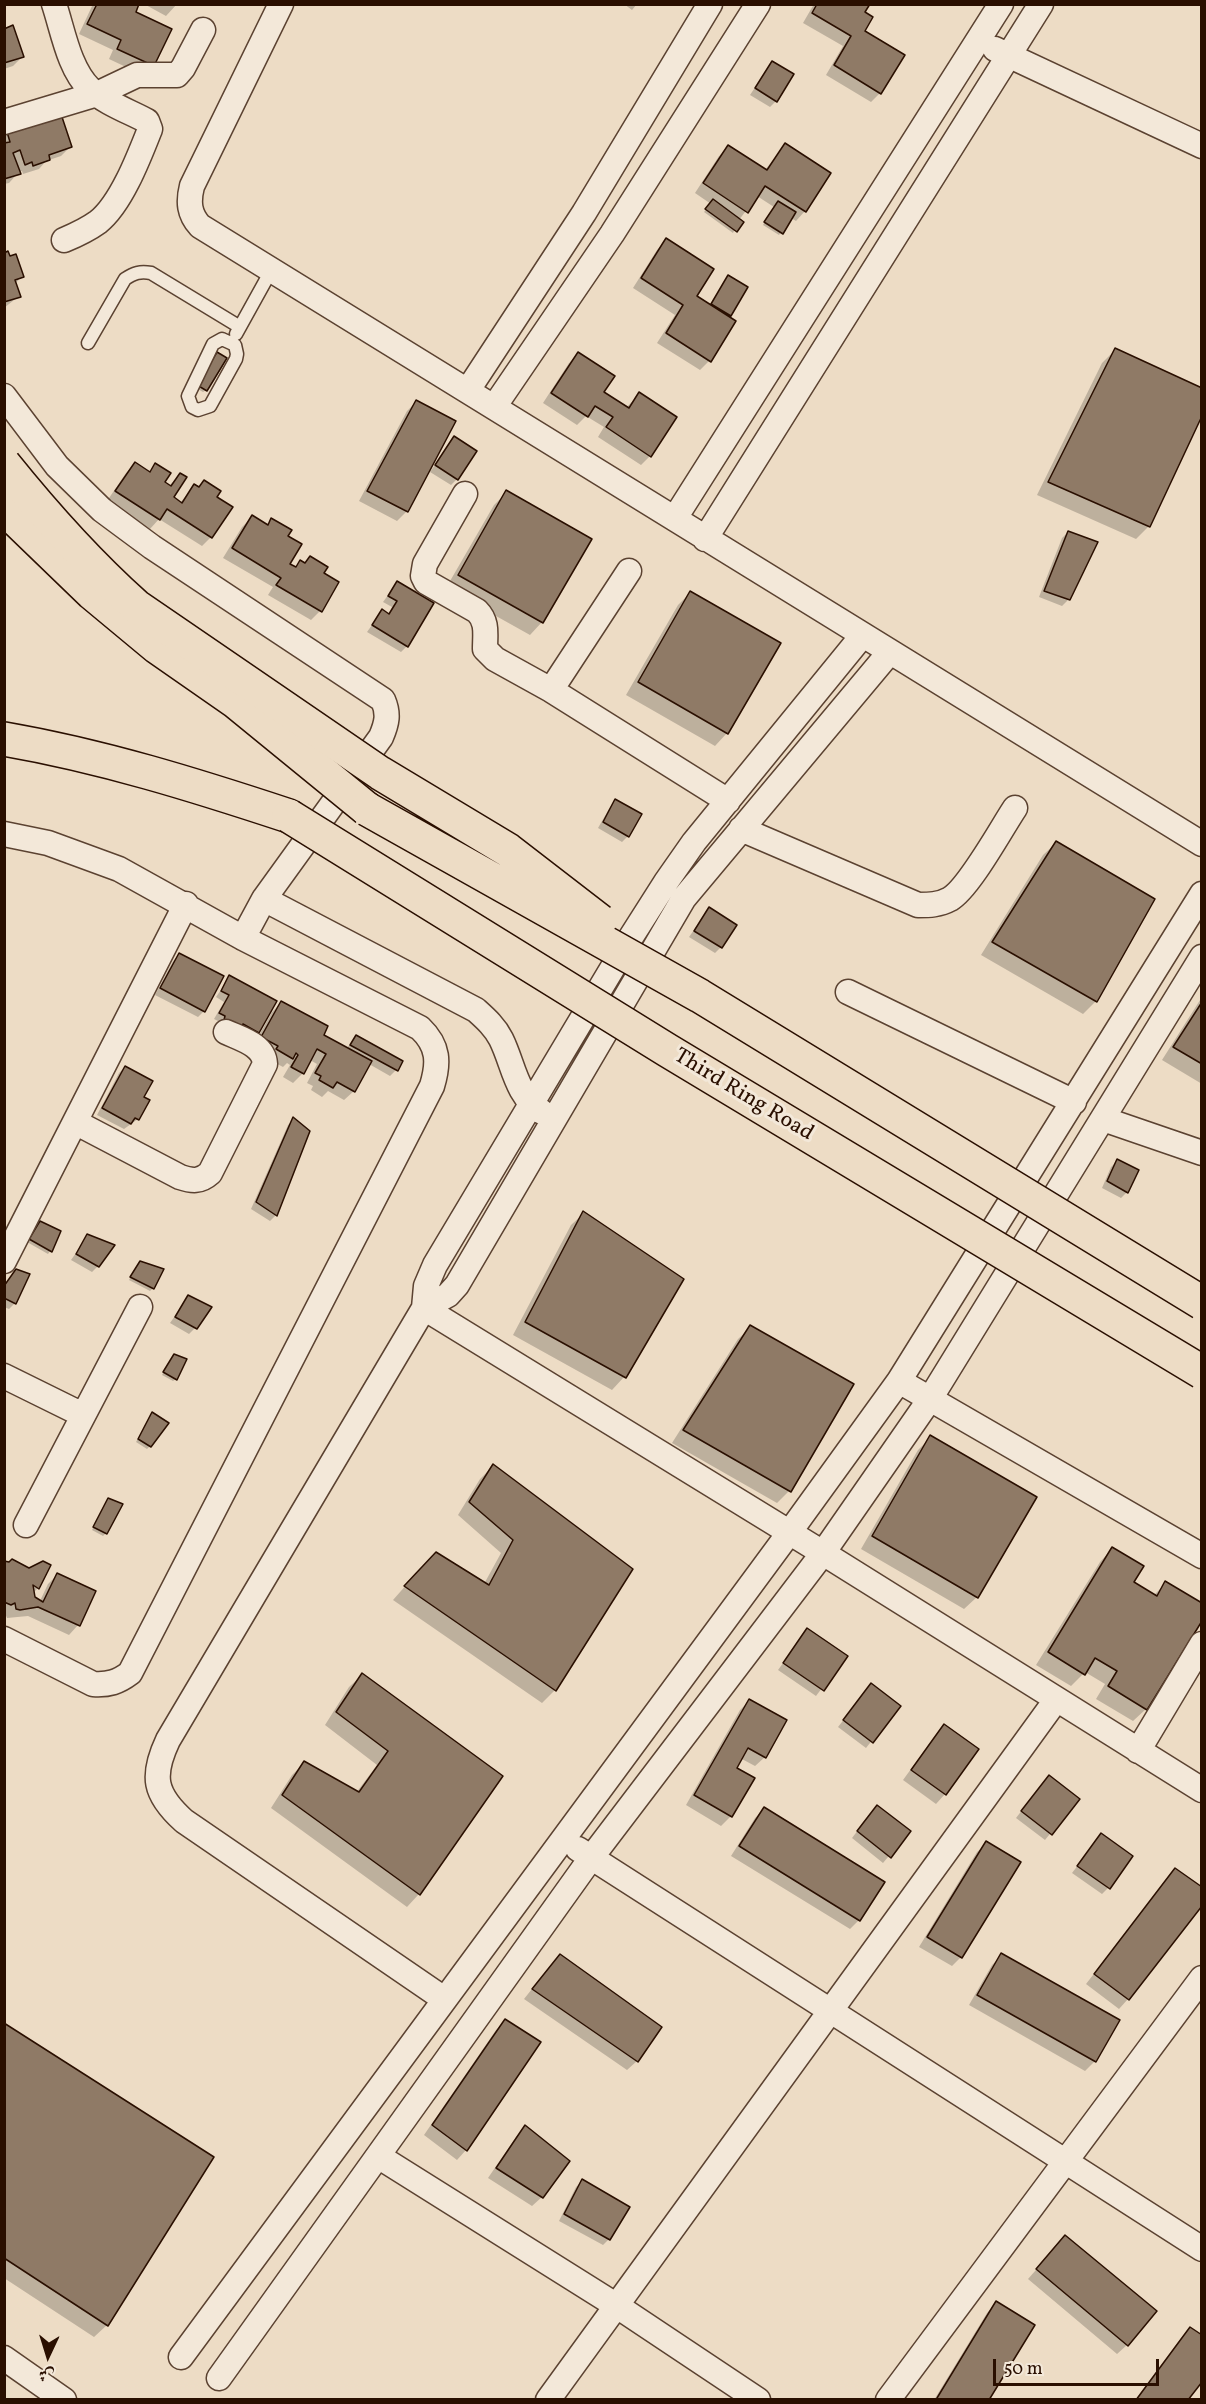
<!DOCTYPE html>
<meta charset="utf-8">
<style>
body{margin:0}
#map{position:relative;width:1206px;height:2404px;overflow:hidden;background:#eddcc5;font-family:Vollkorn,Amiri,serif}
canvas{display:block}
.frame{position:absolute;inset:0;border:6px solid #2a0f00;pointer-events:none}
.north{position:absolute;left:18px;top:2326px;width:60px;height:60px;-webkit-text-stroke:4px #f3e8d9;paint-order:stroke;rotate:184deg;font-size:16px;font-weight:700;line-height:24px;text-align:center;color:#2a0f00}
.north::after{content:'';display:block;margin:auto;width:21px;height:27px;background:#2a0f00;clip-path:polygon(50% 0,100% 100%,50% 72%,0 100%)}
.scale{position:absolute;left:993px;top:2359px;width:166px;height:27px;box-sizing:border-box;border:3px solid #2a0f00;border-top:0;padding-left:8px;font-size:18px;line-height:21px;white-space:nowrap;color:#2a0f00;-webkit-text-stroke:4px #f3e8d9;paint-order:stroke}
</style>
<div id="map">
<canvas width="1206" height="2404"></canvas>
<div class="frame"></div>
<div class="north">ش</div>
<div class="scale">50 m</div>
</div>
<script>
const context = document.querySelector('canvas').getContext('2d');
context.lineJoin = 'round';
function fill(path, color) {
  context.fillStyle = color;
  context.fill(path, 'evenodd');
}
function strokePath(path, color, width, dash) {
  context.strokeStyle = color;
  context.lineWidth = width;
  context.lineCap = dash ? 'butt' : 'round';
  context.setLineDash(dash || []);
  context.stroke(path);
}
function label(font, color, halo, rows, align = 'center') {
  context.font = font + ' Vollkorn,serif';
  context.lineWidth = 6;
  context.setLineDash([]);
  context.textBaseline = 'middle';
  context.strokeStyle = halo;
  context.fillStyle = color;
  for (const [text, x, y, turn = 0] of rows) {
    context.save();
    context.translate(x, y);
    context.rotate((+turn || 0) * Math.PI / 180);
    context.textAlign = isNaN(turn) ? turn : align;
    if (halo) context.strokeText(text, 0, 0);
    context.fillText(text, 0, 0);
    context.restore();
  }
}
fill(new Path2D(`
 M93 4H138L134 12 170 29 143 75 109 59 113 50 79 34Z
 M144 4H177L166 16Z
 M624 4H637L632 10Z
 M814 4H868L863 12V32L880 93 871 102 826 75 843 46 803 23Z
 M4 30 23 56 13 66 4 69Z
 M772 62 776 101 770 107 750 95Z
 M7 133 70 147 61 156 46 161 39 169 23 174 22 171 19 172 9 183 4 184V136Z
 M785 145 805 211 796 221 791 218 779 235 763 225 774 207 757 196 739 220 733 233 704 212 711 204 695 193 719 156 728 147 765 170Z
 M666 240 695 297 709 306 729 277V315L709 361 700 370 657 343 675 315 633 288 657 250Z
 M4 254 22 276 15 284 19 296 4 308Z
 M1115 350 1149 526 1136 539 1037 495 1102 363Z
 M217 354 206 390 203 392 196 388Z
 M578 354 602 392 626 408 639 394 650 456 641 465 598 437 604 427 586 416 577 425 543 403 569 363Z
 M416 402 454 422 407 511 397 521 359 501 407 411Z
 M454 438 457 479 451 485 430 472Z
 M135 464 148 472 156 465 163 482 169 486 180 474 172 498 180 503 194 486 198 488 204 482 215 497 211 537 202 546 159 519 150 529 107 501 126 473Z
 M507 492 542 622 530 635 446 588 494 505Z
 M252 517 266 526 272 520 286 537 288 565 294 568 300 562 304 564 310 558 322 574 320 611 311 620 268 595 273 587 223 558 242 527Z
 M1068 532 1096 543 1068 600 1062 606 1039 597 1062 538Z
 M397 583 407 646 401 652 367 632 382 611 388 615 392 607 383 602Z
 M690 593 727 733 715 746 626 695 678 605Z
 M616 801 628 836 622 842 598 828 610 807Z
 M1056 843 1153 900 1096 1001 1083 1014 981 955 1043 855Z
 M709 909 721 947 715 953 689 937Z
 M179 955 204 1011 198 1017 155 995 173 961Z
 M230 977 258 1032 252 1038 214 1019 224 1002 216 997Z
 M1202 997V1084L1162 1060Z
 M281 1003 322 1036 346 1049 356 1037 396 1070 390 1076 369 1064 354 1091 344 1100 328 1091 322 1097 311 1090 313 1086 307 1083 317 1064 310 1060 303 1073 293 1083 283 1077 290 1065 287 1063 283 1067 268 1059 253 1046 272 1012Z
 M125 1067 142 1098 138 1119 124 1129 97 1115 119 1073Z
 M294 1119 276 1215 270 1221 251 1209 288 1125Z
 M1117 1161 1127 1192 1121 1198 1102 1188 1111 1167Z
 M584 1213 682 1280 624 1377 612 1390 513 1335 571 1225Z
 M38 1226 50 1251 48 1254 27 1242Z
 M88 1236 98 1266 92 1272 71 1260Z
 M138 1265 153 1288 150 1291 129 1280Z
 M16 1270 15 1303 9 1309 4 1307V1285Z
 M189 1296 195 1328 189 1334 170 1323Z
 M751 1327 789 1491 777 1503 672 1443 738 1339Z
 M172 1358 176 1379 173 1381 162 1375Z
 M150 1417V1446L147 1449 136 1442Z
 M931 1437 977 1597 964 1609 861 1549 918 1450Z
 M493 1466 631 1569 555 1690 542 1703 393 1600 423 1566 484 1584 501 1553 458 1515 480 1479Z
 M106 1503V1533L103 1536 92 1530Z
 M1112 1549 1132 1583 1153 1596 1166 1583 1146 1709 1133 1721 1096 1699 1105 1684 1085 1672 1071 1686 1036 1665 1100 1562Z
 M4 1563 38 1588 33 1593V1598L40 1601 48 1584 57 1575 78 1625 69 1635 28 1616 7 1618 4 1611Z
 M807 1630 846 1656 816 1696 778 1670Z
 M362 1675 501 1777 419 1894 407 1907 271 1808 292 1775 304 1763 356 1793 377 1765 325 1725 349 1687Z
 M871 1685 899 1706 866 1748 838 1727Z
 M749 1701 765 1757 755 1766 740 1758 734 1768 731 1816 721 1826 686 1805 740 1710Z
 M944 1726 977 1750 945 1794 936 1804 903 1780 935 1736Z
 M1043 1783 1078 1799 1045 1840 1016 1818Z
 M764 1809 859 1920 850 1929 731 1856 755 1818Z
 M871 1813 909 1832 883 1863 852 1838Z
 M1101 1835 1108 1888 1102 1894 1072 1873Z
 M987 1843 961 1957 952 1966 919 1947 977 1852Z
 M1175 1870 1128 1999 1119 2009 1086 1984Z
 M1002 1955 1095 2061 1085 2071 969 2005 992 1965Z
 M551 1965 637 2061 627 2070 524 1999Z
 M505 2021 539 2042 466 2150 457 2160 424 2135 496 2030Z
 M4 2025 107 2325 94 2337 4 2278Z
 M525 2127 542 2197 532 2206 488 2178 516 2137Z
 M582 2181 609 2239 603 2245 559 2221 576 2187Z
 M1065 2237 1127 2345 1117 2354 1028 2279Z
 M996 2303 987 2400H934L987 2313Z
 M1190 2329 1186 2400H1135L1181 2338Z`), '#0003');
const building = new Path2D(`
 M97 4H139L136 12 172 29 154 66 117 49 121 40 87 24Z
 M817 4H870L865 12 873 17 865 31 905 55 881 94 834 65 851 36 812 13Z
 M13 25 24 57 4 63V29Z
 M772 61 794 74 777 102 755 88Z
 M61 114 72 147 49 155 50 160 33 166 32 162 25 165 20 150 13 153 21 174 4 179V143L10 142 7 132Z
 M785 143 831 173 806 212 765 186 748 213 703 183 728 145 767 170Z
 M713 199 744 222 737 232 705 209Z
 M778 201 796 212 783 234 764 222Z
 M666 238 714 269 697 296 736 321 711 362 666 333 683 305 641 278Z
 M8 251 10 256 16 254 24 277 15 280 21 297 4 302V253Z
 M728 275 748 287 731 316 711 304Z
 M1115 348 1202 388V416L1150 527 1048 482Z
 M217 352 227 358 207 391 197 385Z
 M578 352 615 376 604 392 629 408 639 392 677 417 651 457 606 427 613 417 595 406 588 417 551 393Z
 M416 400 456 421 408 512 367 491Z
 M454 436 477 451 458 480 435 465Z
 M135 462 150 472 155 463 171 473 165 482 171 486 180 473 187 477 174 497 182 503 194 484 199 487 204 480 221 491 217 497 233 507 212 538 167 509 160 520 115 491Z
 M506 490 592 539 543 623 458 575Z
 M252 515 268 525 271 518 292 530 288 536 302 544 290 564 296 567 300 560 305 563 310 556 328 567 324 573 339 582 322 612 276 585 281 578 232 548Z
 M1068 531 1098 542 1070 600 1044 591Z
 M397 581 434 603 408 647 372 625 382 609 389 614 397 601 388 596Z
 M690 591 781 643 728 734 638 682Z
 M615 799 642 814 629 837 603 822Z
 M1056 841 1155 899 1097 1002 992 942Z
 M709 907 737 925 722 948 694 931Z
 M179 953 224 976 205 1012 160 988Z
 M229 975 277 1001 259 1033 243 1024 240 1029 224 1020 225 1016 219 1013 229 995 221 991Z
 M281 1001 328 1026 324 1035 372 1061 355 1092 337 1082 333 1088 319 1080 321 1076 315 1073 326 1054 317 1049 304 1074 291 1067 298 1055 296 1053 293 1059 276 1049 278 1046 261 1037Z
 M1202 1002V1064L1173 1047Z
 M356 1035 403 1061 398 1071 350 1045Z
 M125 1066 153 1081 144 1097 150 1100 139 1120 135 1118 131 1124 102 1108Z
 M293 1117 310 1131 277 1216 256 1202Z
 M1117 1159 1139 1170 1128 1193 1107 1181Z
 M583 1211 684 1279 626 1378 525 1322Z
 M40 1221 61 1231 52 1252 29 1239Z
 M87 1234 115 1245 99 1267 76 1254Z
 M140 1261 164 1269 154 1289 130 1277Z
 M16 1269 30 1274 16 1304 4 1298V1286Z
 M188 1295 212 1307 197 1329 175 1317Z
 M750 1325 854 1384 791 1492 683 1430Z
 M174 1354 187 1359 177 1380 163 1372Z
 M152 1412 169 1423 151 1447 138 1439Z
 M930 1435 1037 1497 978 1598 872 1536Z
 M493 1464 633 1569 556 1691 404 1586 436 1552 489 1585 513 1540 469 1502Z
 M108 1498 123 1504 107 1534 93 1527Z
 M1112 1547 1144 1566 1134 1582 1157 1596 1165 1581 1202 1603V1621L1147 1710 1108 1686 1117 1671 1095 1658 1085 1675 1048 1652Z
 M12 1559 29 1568 43 1561 51 1565 39 1589 33 1585 35 1597 43 1602 57 1573 96 1591 80 1626 38 1607 20 1610 16 1609 15 1603 11 1605 4 1602V1561L9 1562Z
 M807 1628 848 1656 824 1691 783 1663Z
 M362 1673 503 1776 420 1895 282 1795 304 1761 359 1792 388 1751 336 1712Z
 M871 1683 901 1706 873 1743 843 1720Z
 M749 1699 787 1720 766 1758 748 1748 737 1768 755 1778 732 1817 694 1795Z
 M944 1724 979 1749 946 1795 911 1770Z
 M1049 1775 1080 1799 1052 1835 1021 1811Z
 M877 1805 911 1831 891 1858 857 1831Z
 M764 1807 885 1882 860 1921 739 1846Z
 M1101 1833 1133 1856 1110 1889 1077 1866Z
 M986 1841 1021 1862 962 1958 927 1937Z
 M1175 1868 1202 1887V1906L1129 2000 1094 1974Z
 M1001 1953 1120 2020 1096 2062 977 1995Z
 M560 1954 662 2027 638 2062 532 1989Z
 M505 2019 541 2042 467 2151 432 2125Z
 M4 2023 214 2157 108 2326 4 2258Z
 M525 2125 570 2161 543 2198 496 2168Z
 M582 2179 630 2207 610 2240 564 2214Z
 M1065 2235 1157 2311 1128 2346 1036 2269Z
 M996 2301 1035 2325 989 2400H939L937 2398Z
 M1190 2327 1202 2335V2382L1188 2400H1136Z`);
fill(building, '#8f7a66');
strokePath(building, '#2a0f00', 1.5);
const service = new Path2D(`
 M236 334 272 269
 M222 339 235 345 237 354 236 359 210 406 198 410 192 407 188 396 213 344Z
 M88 343 125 279C134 273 140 271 151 273L240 327`);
const minor = new Path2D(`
 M54 4C63 31 69 69 90 89 106 103 128 111 147 121L150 129C139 157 121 204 98 222 87 230 76 235 64 240
 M281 4 192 186C188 202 189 214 200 226L1202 844
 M995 49 1202 146
 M4 122 97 94 137 75H177L183 68 203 30
 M468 390 584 213 710 4
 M4 396 57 466 102 510 152 547 383 700C389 714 387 723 381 737L264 899 243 938
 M494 407 612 234 758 4
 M465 494 425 564 423 576 426 582 477 611C488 622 485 634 485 649L495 659 551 690 728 801
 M675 518 1001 4
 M705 539 1041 4
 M551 690 629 571
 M741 829 918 905C929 905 939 905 950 899 969 888 1001 829 1015 808
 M4 834 48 843 119 869 243 938 420 1028C439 1046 439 1063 432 1086L130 1673C118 1682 109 1685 93 1684L4 1639
 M264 899 476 1010C486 1019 495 1027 501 1039 514 1065 515 1094 542 1112
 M848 992 1074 1102
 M1103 1119 1202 1153
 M75 1122 180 1177C192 1181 200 1182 210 1173L265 1064C264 1045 241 1039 226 1032
 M4 1261 186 904
 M424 1308 823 1553 1202 1790
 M424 1308 448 1295 457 1285 684 898 889 653
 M4 1376 83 1415
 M899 1381 1202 1556
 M26 1525 140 1307
 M1138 1751 1202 1644
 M578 1849 1202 2249
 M444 1999 184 1821C154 1794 151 1776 168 1740L424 1308 426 1286 435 1265 631 937 666 882 694 842 862 636
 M378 2156 617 2306 758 2400
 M181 2357 789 1533 899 1381 1202 894
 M4 2358 64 2400
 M219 2378 591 1858 823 1553 930 1399 1202 957
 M548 2400 1056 1700
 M888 2400 1202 1978`);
const motorway = new Path2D(`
 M4 739C102 756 195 785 289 816`);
strokePath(service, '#5b4231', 15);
strokePath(minor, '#5b4231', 27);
strokePath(motorway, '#2a0f00', 36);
strokePath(service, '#f3e8d9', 12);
strokePath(minor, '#f3e8d9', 24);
strokePath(motorway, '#eddcc5', 33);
const trunkBridge = new Path2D(`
 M4 508 92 593 157 647 236 702 367 809`);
const motorwayBridge = new Path2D(`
 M4 464C45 515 88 563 136 606L380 773 508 850 600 921
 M367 809 700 996 1202 1303
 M289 816 667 1050 1202 1372`);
strokePath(trunkBridge, '#2a0f00', 36, []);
strokePath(motorwayBridge, '#2a0f00', 36, []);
strokePath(trunkBridge, '#eddcc5', 33);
strokePath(motorwayBridge, '#eddcc5', 33);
label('22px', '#2a0f00', '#f3e8d9', [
 ["Third Ring Road",743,1096,31]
]);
</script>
